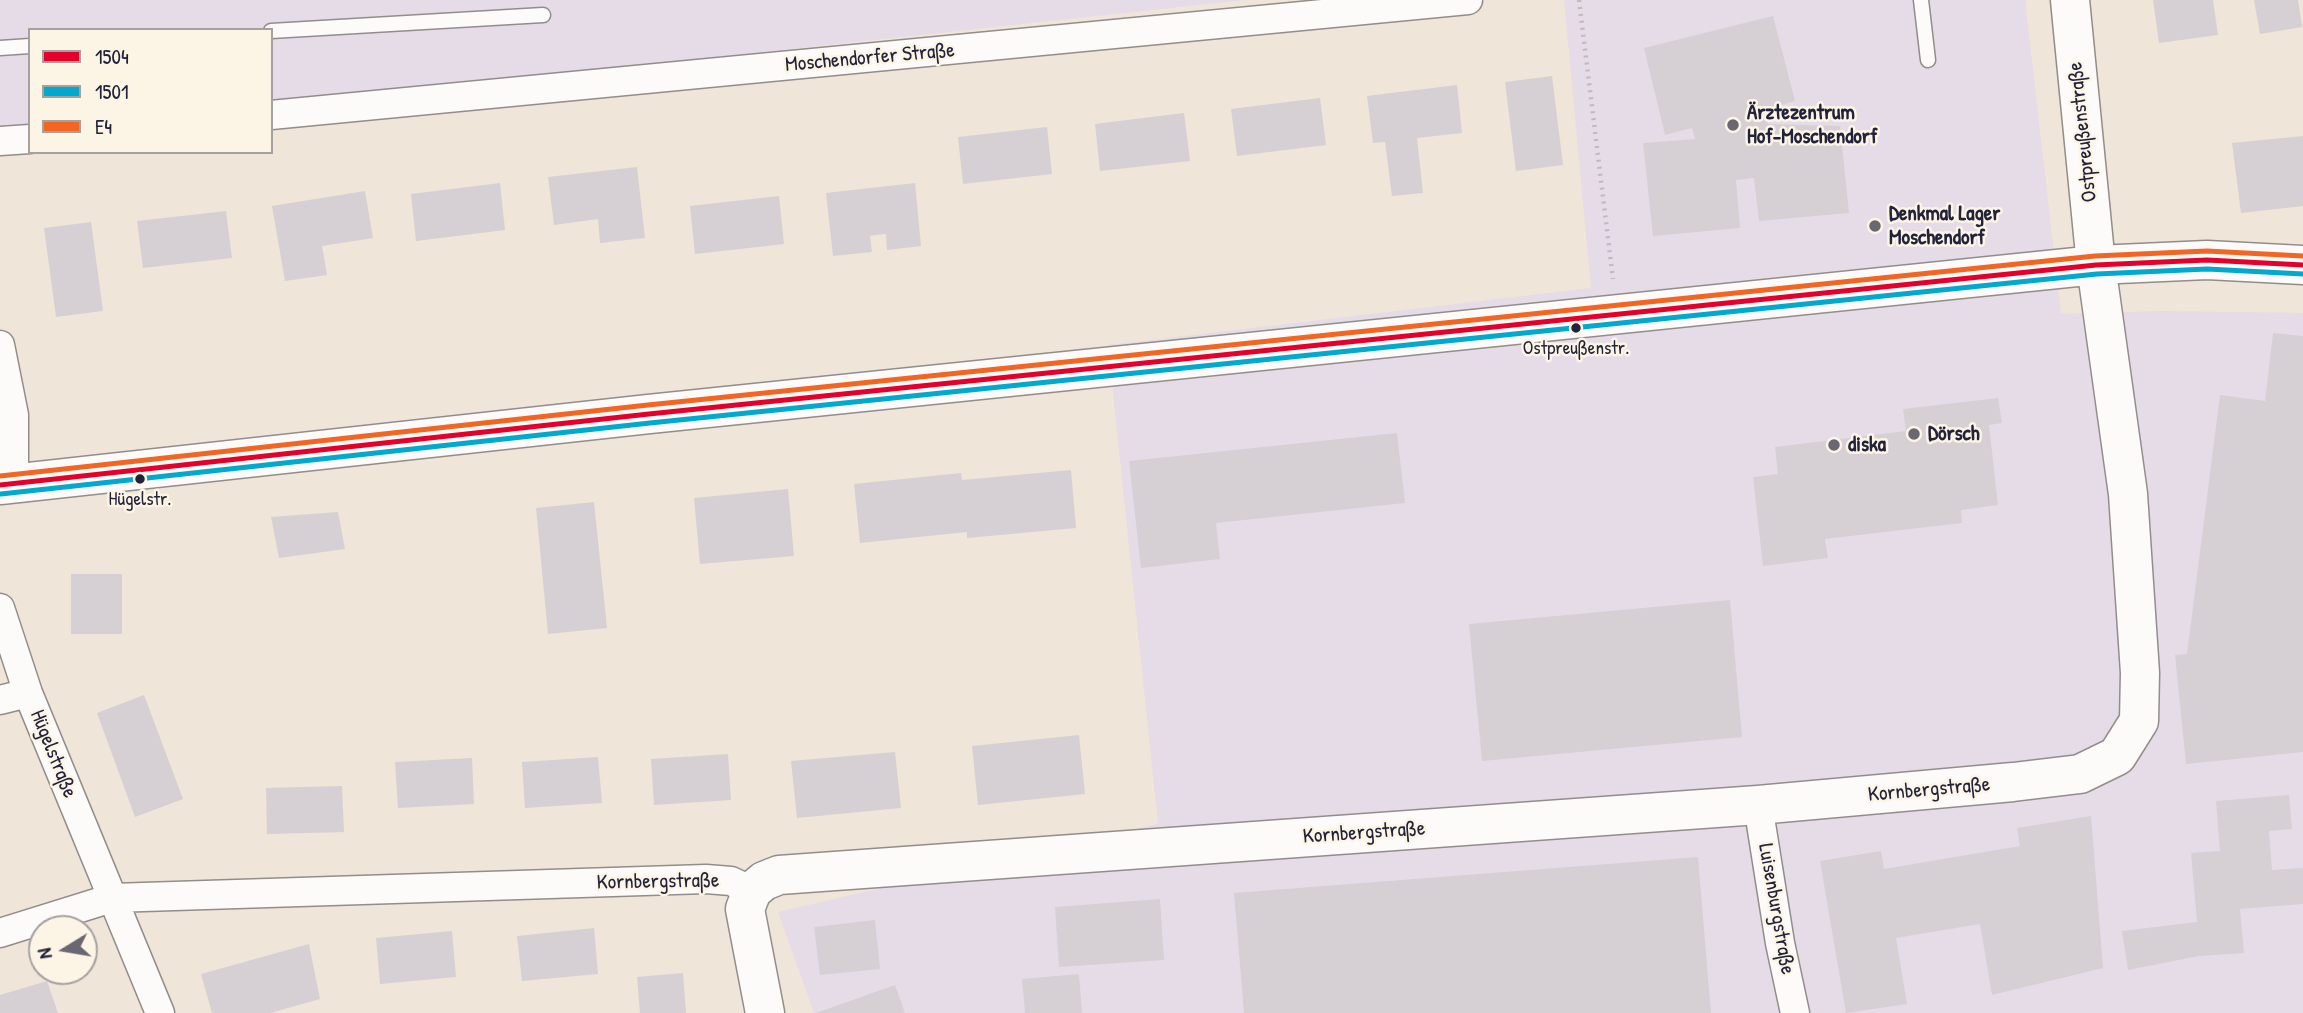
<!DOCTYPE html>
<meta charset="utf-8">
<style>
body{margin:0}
#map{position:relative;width:2303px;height:1013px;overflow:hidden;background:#efe5d8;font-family:"Patrick Hand",sans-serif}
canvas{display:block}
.legend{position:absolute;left:28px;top:28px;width:245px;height:126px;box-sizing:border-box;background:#fcf5e5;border:2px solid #a5a1a1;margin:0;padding:9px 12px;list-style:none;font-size:21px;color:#22223b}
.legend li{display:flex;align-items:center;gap:14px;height:35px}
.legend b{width:35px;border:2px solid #a5a1a1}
.north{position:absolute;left:28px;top:915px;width:70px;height:70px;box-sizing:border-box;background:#fcf5e5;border:2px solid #a5a1a1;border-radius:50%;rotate:259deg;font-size:19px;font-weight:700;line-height:28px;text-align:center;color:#22223b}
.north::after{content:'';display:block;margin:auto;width:24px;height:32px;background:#6a6672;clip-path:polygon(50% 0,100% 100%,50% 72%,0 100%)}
</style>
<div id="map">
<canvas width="2303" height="1013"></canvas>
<ul class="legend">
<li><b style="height:9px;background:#e4002b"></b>1504</li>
<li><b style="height:9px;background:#00a9ce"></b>1501</li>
<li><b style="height:9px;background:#f26522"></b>E4</li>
</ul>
<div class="north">N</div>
</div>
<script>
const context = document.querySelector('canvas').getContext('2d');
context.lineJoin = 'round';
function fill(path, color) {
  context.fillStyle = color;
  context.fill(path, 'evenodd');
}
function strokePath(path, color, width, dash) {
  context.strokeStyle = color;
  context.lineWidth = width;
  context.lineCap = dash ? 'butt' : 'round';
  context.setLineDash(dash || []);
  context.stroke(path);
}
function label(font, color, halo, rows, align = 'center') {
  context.font = font + ' "Patrick Hand",sans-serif';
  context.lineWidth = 5;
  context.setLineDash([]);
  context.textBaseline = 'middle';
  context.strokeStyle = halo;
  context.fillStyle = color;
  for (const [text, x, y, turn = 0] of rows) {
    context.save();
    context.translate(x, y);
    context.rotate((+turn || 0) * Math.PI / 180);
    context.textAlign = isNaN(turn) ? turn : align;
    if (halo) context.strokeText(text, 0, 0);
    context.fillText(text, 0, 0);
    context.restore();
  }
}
fill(new Path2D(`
 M0 0H1245L271 105V30H30V131L9 133 0 123Z
 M1564 0H2025L2061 314 2161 311 2303 313V1013H814L778 912 1158 824 1108 345 1591 288Z`), '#e5dce8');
fill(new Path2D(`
 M2153 0H2213L2218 35 2159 43Z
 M2254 0H2298L2302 27 2260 34Z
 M1773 16 1795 101 1764 110 1768 124 1840 126 1849 213 1759 221 1754 178 1736 180 1740 228 1653 236 1643 143 1695 139 1692 128 1665 135 1644 48Z
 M1552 76 1563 165 1516 171 1505 82Z
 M1457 85 1462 133 1417 138 1423 193 1392 196 1385 142 1373 143 1367 96Z
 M1320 98 1326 145 1237 156 1231 109Z
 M1184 113 1190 161 1100 171 1095 124Z
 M1047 127 1052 174 963 184 958 137Z
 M2303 136V206L2241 213 2232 143Z
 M637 167 645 238 600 243 598 219 554 225 548 177Z
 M500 183 505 230 416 241 411 194Z
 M915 183 921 246 887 250 886 234 875 235 870 236 872 252 833 256 826 193Z
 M365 191 373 238 322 246 327 275 285 281 272 206Z
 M779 196 784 244 695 254 690 206Z
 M226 211 232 258 143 268 137 221Z
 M91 222 103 311 56 317 44 228Z
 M2273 333 2303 336V752L2186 764 2175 655 2187 654 2220 395 2265 401Z
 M1998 398 2002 423 1989 425 1998 505 1961 510 1962 523 1825 539 1828 558 1763 566 1753 477 1778 474 1775 447 1906 431 1903 409Z
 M1397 433 1405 503 1216 523 1220 559 1141 568 1129 461Z
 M1071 470 1076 528 967 538V532L860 543 854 484 961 473 962 480Z
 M788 489 794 556 700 564 694 498Z
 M594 502 607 628 548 634 536 508Z
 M338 512 345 549 279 558 271 517Z
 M71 574H122V634H71Z
 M1730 600 1742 737 1482 761 1469 624Z
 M144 695 183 799 135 817 97 713Z
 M1079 735 1085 794 978 805 972 746Z
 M895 752 901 808 797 818 791 761Z
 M728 754 731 800 654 805 651 759Z
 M598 757 602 803 525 808 522 762Z
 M472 758 474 804 398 808 395 762Z
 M342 786 344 832 267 834 266 788Z
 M2289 795 2292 829 2269 831 2272 870 2303 868V904L2240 909 2244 953 2199 956 2128 970 2122 931 2197 922 2191 853 2220 851 2216 801Z
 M2091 816 2103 968 1992 995 1980 924 1896 938 1907 1004 1846 1013 1820 861 1881 851 1884 869 2020 846 2017 828Z
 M1698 857 1711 1013H1244L1234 893Z
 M1160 899 1164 960 1059 967 1055 907Z
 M875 920 880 969 820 975 814 927Z
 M594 928 598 974 522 981 517 936Z
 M452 931 456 977 380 984 376 938Z
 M309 944 320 999 270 1013H212L201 974Z
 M683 973 686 1013H640L637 977Z
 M1079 974 1082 1013H1025L1022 979Z
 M47 981 58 1013H0V995Z
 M895 985 905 1013H816Z`), '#d6d0d4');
const lane = new Path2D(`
 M1921 0 1928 60
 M271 31 543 15
 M0 48 30 46`);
const street = new Path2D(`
 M271 115 1468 0
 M0 141 30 139
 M0 345 14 415V484
 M0 608 28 693 160 1013
 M0 700 28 693
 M1758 805 1780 943 1795 1013
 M0 933 112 898 706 879 731 881 752 891`);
const secondary = new Path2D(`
 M0 485 649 414 2096 265 2207 260 2303 265
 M765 1013 745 909 752 891 764 881 779 875 1758 805 2013 782 2080 774 2117 756 2139 721 2140 673 2128 494 2096 265 2070 0`);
strokePath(lane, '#928d8a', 17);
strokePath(street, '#928d8a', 31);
strokePath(secondary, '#928d8a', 41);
strokePath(new Path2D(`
 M1579 0 1613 279`), '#bebbbc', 4.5, [2, 5]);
strokePath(lane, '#fdfbf9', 14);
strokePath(street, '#fdfbf9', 28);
strokePath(secondary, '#fdfbf9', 38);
strokePath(new Path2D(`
 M0 485 649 414 2096 265 2207 260 2303 265`), '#e4002b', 5);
strokePath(new Path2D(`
 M1 494 650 423 2097 274 2207 269 2303 274`), '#00a9ce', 5);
strokePath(new Path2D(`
 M0 476 648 405 2095 256 2207 251 2303 256`), '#f26522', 5);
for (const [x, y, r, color] of [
 [1733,125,7,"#6a6672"],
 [1875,226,7,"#6a6672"],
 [1576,328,6,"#22223b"],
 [1914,434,7,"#6a6672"],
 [1834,445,7,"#6a6672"],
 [140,479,6,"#22223b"]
]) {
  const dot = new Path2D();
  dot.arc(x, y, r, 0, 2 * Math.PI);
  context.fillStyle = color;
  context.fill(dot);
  strokePath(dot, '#fcf5e5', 2.5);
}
label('19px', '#22223b', '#fcf5e5', [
 ["Ostpreußenstr.",1576,349],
 ["Hügelstr.",140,500]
]);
label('21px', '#22223b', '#fcf5e5', [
 ["Moschendorfer Straße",870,58,-5],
 ["Ostpreußenstraße",2083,132,-96],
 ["Hügelstraße",53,754,68],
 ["Kornbergstraße",1929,790,-5],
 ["Kornbergstraße",1364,833,-4],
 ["Kornbergstraße",658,882,-1],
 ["Luisenburgstraße",1776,909,80]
]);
label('bold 21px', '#22223b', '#fcf5e5', [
 ["Ärztezentrum",1747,113],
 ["Hof-Moschendorf",1747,137],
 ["Denkmal Lager",1889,214],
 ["Moschendorf",1889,238],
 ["Dörsch",1928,434],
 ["diska",1848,445]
], 'left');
</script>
